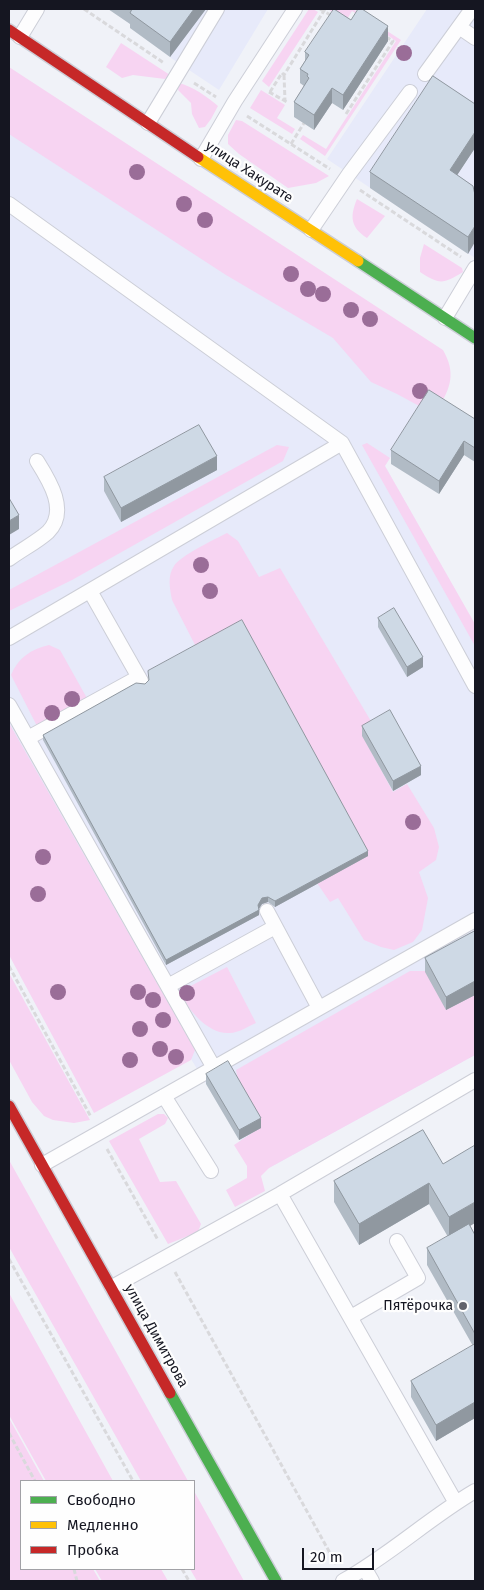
<!DOCTYPE html>
<meta charset="utf-8">
<style>
body{margin:0}
#map{position:relative;width:484px;height:1590px;overflow:hidden;background:#f0f2f8;font-family:"Fira Sans",sans-serif}
canvas{display:block}
.frame{position:absolute;inset:0;border:10px solid #151621;pointer-events:none}
.legend{position:absolute;left:20px;top:1480px;width:175px;height:90px;box-sizing:border-box;background:#fefefe;border:1px solid #a1a1a6;margin:0;padding:6px 9px;list-style:none;font-size:15px;color:#151621}
.legend li{display:flex;align-items:center;gap:10px;height:25px}
.legend b{width:25px;border:1px solid #a1a1a6}
.scale{position:absolute;left:302px;top:1548px;width:72px;height:22px;box-sizing:border-box;border:2px solid #151621;border-top:0;padding-left:6px;font-size:15px;line-height:18px;white-space:nowrap;color:#151621;-webkit-text-stroke:4px #fefefe;paint-order:stroke}
</style>
<div id="map">
<canvas width="484" height="1590"></canvas>
<div class="frame"></div>
<ul class="legend">
<li><b style="height:6px;background:#4caf50"></b>Свободно</li>
<li><b style="height:6px;background:#ffc107"></b>Медленно</li>
<li><b style="height:6px;background:#c62828"></b>Пробка</li>
</ul>
<div class="scale">20 m</div>
</div>
<script>
const context = document.querySelector('canvas').getContext('2d');
context.lineJoin = 'round';
function fill(path, color) {
  context.fillStyle = color;
  context.fill(path, 'evenodd');
}
function strokePath(path, color, width, dash) {
  context.strokeStyle = color;
  context.lineWidth = width;
  context.lineCap = dash ? 'butt' : 'round';
  context.setLineDash(dash || []);
  context.stroke(path);
}
function label(font, color, halo, rows, align = 'center') {
  context.font = font + ' "Fira Sans",sans-serif';
  context.lineWidth = 4.5;
  context.setLineDash([]);
  context.textBaseline = 'middle';
  context.strokeStyle = halo;
  context.fillStyle = color;
  for (const [text, x, y, turn = 0] of rows) {
    context.save();
    context.translate(x, y);
    context.rotate((+turn || 0) * Math.PI / 180);
    context.textAlign = isNaN(turn) ? turn : align;
    if (halo) context.strokeText(text, 0, 0);
    context.fillText(text, 0, 0);
    context.restore();
  }
}
fill(new Path2D(`
 M109 9H268L219 90 171 58 132 24Z
 M427 9H475V258L327 159Z
 M9 113 434 385 385 466 475 625V1055L260 1173 191 1059 95 1112 9 952Z`), '#e7eafa');
fill(new Path2D(`
 M309 9H313L318 12 269 87 262 81Z
 M328 9H353L401 40 325 156 300 139 303 135 326 149 396 41 352 11 346 21Z
 M121 43 170 75 165 79 133 75 122 78 106 67Z
 M9 67 443 350C456 373 451 387 438 409L421 407 397 394 371 382 333 338 226 275 9 134Z
 M179 83C194 87 206 96 218 106L211 119 205 127 199 128 192 114 191 103 178 90Z
 M261 90 285 105 277 118 295 129 292 134 250 108Z
 M236 120 242 121 329 176 316 183 288 188 239 154 228 144V135Z
 M357 199 385 216 367 238C350 227 350 216 357 199Z
 M424 244 462 268 463 272C443 284 440 285 420 272V258Z
 M367 443 390 458 385 466 475 624V646L362 445Z
 M277 445 289 447 283 461 72 580 9 611V590Z
 M227 533 238 541 259 577 280 568 375 728 362 735 393 792 407 784 434 828 439 847 436 860 419 872 428 898 422 930 413 942 394 950 381 947 364 940 338 898 330 902 317 883 172 600C170 589 167 576 174 566 180 556 215 539 227 533Z
 M49 645 60 650 88 700 38 728 11 675C18 658 31 649 49 645Z
 M9 723 195 1050 191 1060 94 1113 9 955Z
 M475 945V1055L269 1168 261 1176 265 1191 235 1207 226 1190 247 1178V1166L234 1145 261 1127 241 1093 236 1070 410 971H426Z
 M227 967 256 1023C249 1026 238 1033 230 1033 208 1035 188 1009 179 992Z
 M9 973 90 1120 74 1123 53 1120 44 1116 32 1102 9 1060Z
 M158 1114H164L168 1118 165 1124 139 1139 160 1182 176 1181 201 1224 198 1232 168 1244 109 1141Z
 M9 1160 188 1481H141L9 1247Z
 M9 1293 113 1481H46L9 1415Z
 M9 1418 44 1481H21V1569H93L100 1581H9Z
 M194 1491 244 1581H197L190 1569H194Z
 M95 1569H161L168 1581H102Z`), '#f7d4f2');
const lane = new Path2D(`
 M459 27 475 38
 M20 37 37 9
 M425 74 472 9
 M148 123 217 9
 M201 159 235 101 295 9
 M9 204 342 443 475 686
 M311 230 349 174 410 92
 M445 318 475 268
 M9 559C21 550 37 542 48 532 69 511 49 480 37 461
 M90 591 141 681
 M9 638 342 443
 M9 705 214 1068
 M28 738 139 677
 M267 911 319 1008
 M168 986 275 927
 M164 1096 211 1171
 M42 1165 475 920
 M280 1194 456 1503
 M112 1287 280 1194 475 1080
 M351 1317 418 1278 397 1241
 M365 1569 372 1581
 M343 1581C390 1555 429 1518 475 1491`);
const fast = new Path2D(`
 M358 261 475 338
 M170 1393 276 1581`);
const slow = new Path2D(`
 M198 157 358 261`);
const jam = new Path2D(`
 M9 30 198 157
 M9 1106 170 1393`);
strokePath(lane, '#ccced7', 16);
strokePath(fast, '#ccced7', 14);
strokePath(slow, '#ccced7', 14);
strokePath(jam, '#ccced7', 14);
strokePath(new Path2D(`
 M84 9 164 63
 M320 9 332 16
 M284 75 285 101
 M194 83 216 97
 M269 92 287 102
 M270 92 282 73 284 75 325 9
 M346 114 393 41 386 37
 M247 116 330 169
 M291 144 304 123
 M360 190 461 257
 M9 966 91 1117
 M107 1149 158 1240
 M9 1259 133 1481
 M175 1272 336 1564
 M9 1433 35 1481
 M74 1569 77 1581
 M182 1569 189 1581`), '#d9d9dc', 3, [5, 2.5]);
strokePath(lane, '#fdfdfe', 14);
strokePath(fast, '#4caf50', 11);
strokePath(slow, '#ffc107', 11);
strokePath(jam, '#c62828', 11);
context.fillStyle = '#9a6d98';
for (const [x, y] of [
 [404,53],
 [137,172],
 [184,204],
 [205,220],
 [291,274],
 [308,289],
 [323,294],
 [351,310],
 [370,319],
 [420,391],
 [201,565],
 [210,591],
 [72,699],
 [52,713],
 [413,822],
 [43,857],
 [38,894],
 [58,992],
 [138,992],
 [187,993],
 [153,1000],
 [163,1020],
 [140,1029],
 [160,1049],
 [176,1057],
 [130,1060]
]) {
  context.beginPath();
  context.arc(x, y, 8, 0, 2 * Math.PI);
  context.fill();
}
fill(new Path2D(`
 M108 9H206L170 57 130 28V24Z
 M351 20 388 41 343 110 332 103 314 130 294 117V102L304 86 300 83V69L305 61V52Z
 M475 104V148L457 175 473 186 468 254 370 188V172Z
 M475 419V462L464 455 439 494 391 464V450Z
 M217 470 121 522 104 491V477Z
 M378 618 423 667 407 677 378 627Z
 M362 726 421 775 393 791 362 736Z
 M43 735 368 856 275 907 268 902 262 904 259 909V915L166 965 43 740Z
 M475 931V995L446 1010 425 972V958Z
 M206 1074 261 1128 239 1140 206 1084Z
 M423 1130 475 1235V1418L436 1441 411 1397V1381L473 1346 427 1265V1248L448 1237 429 1204 359 1245 334 1202V1181Z`), '#b1bbc5');
fill(new Path2D(`
 M194 9H206L170 57V42Z
 M388 26V41L343 110V95Z
 M332 88V103L314 130V115Z
 M475 132V148L450 186V170Z
 M475 226V242L468 254V237Z
 M464 441V455L439 494V481Z
 M217 456V470L121 522V508Z
 M19 515V529L9 535V521Z
 M423 657V667L407 677V667Z
 M421 766V775L393 791V781Z
 M368 851V856L275 907V901Z
 M268 897V902L262 904 258 910H259V915L166 965V960L258 905 262 898Z
 M475 981V995L446 1010V997Z
 M261 1118V1128L239 1140V1130Z
 M429 1183V1204L359 1245V1224Z
 M475 1202V1223L449 1239V1217Z
 M475 1402V1418L436 1441V1425Z`), '#9098a0');
const building = new Path2D(`
 M131 9H194L170 42 130 13 132 9Z
 M334 9 351 20 358 9H362L388 26 343 95 332 88 314 115 294 102 309 78 307 76 308 74 300 69 309 55 305 52Z
 M433 76 475 104V132L450 170 473 186 475 195V226L468 237 370 172Z
 M429 390 475 419V448L464 441 439 481 391 450Z
 M199 425 217 456 121 508 104 477Z
 M9 498 19 515 9 521Z
 M394 608 423 657 407 667 378 618Z
 M242 620 368 851 275 901 268 897 262 898 258 905 259 910 166 960 43 735 136 683 145 684 149 680 148 671Z
 M390 710 421 766 393 781 362 726Z
 M475 931V981L446 997 425 958Z
 M228 1061 261 1118 239 1130 206 1074Z
 M423 1130 443 1164 475 1145V1202L449 1217 429 1183 359 1224 334 1181Z
 M469 1224 475 1235V1334L427 1248Z
 M475 1344V1402L436 1425 411 1381Z`);
fill(building, '#ced9e5');
strokePath(building, '#9098a0', 1);
for (const [x, y, r, color] of [
 [463,1306,5,"#62636c"]
]) {
  const dot = new Path2D();
  dot.arc(x, y, r, 0, 2 * Math.PI);
  context.fillStyle = color;
  context.fill(dot);
  strokePath(dot, '#fefefe', 2);
}
label('14px', '#151621', '#fefefe', [
 ["улица Хакурате",249,172,33],
 ["улица Димитрова",156,1336,61]
]);
label('14px', '#151621', '#fefefe', [
 ["Пятёрочка",453,1306]
], 'right');
</script>
